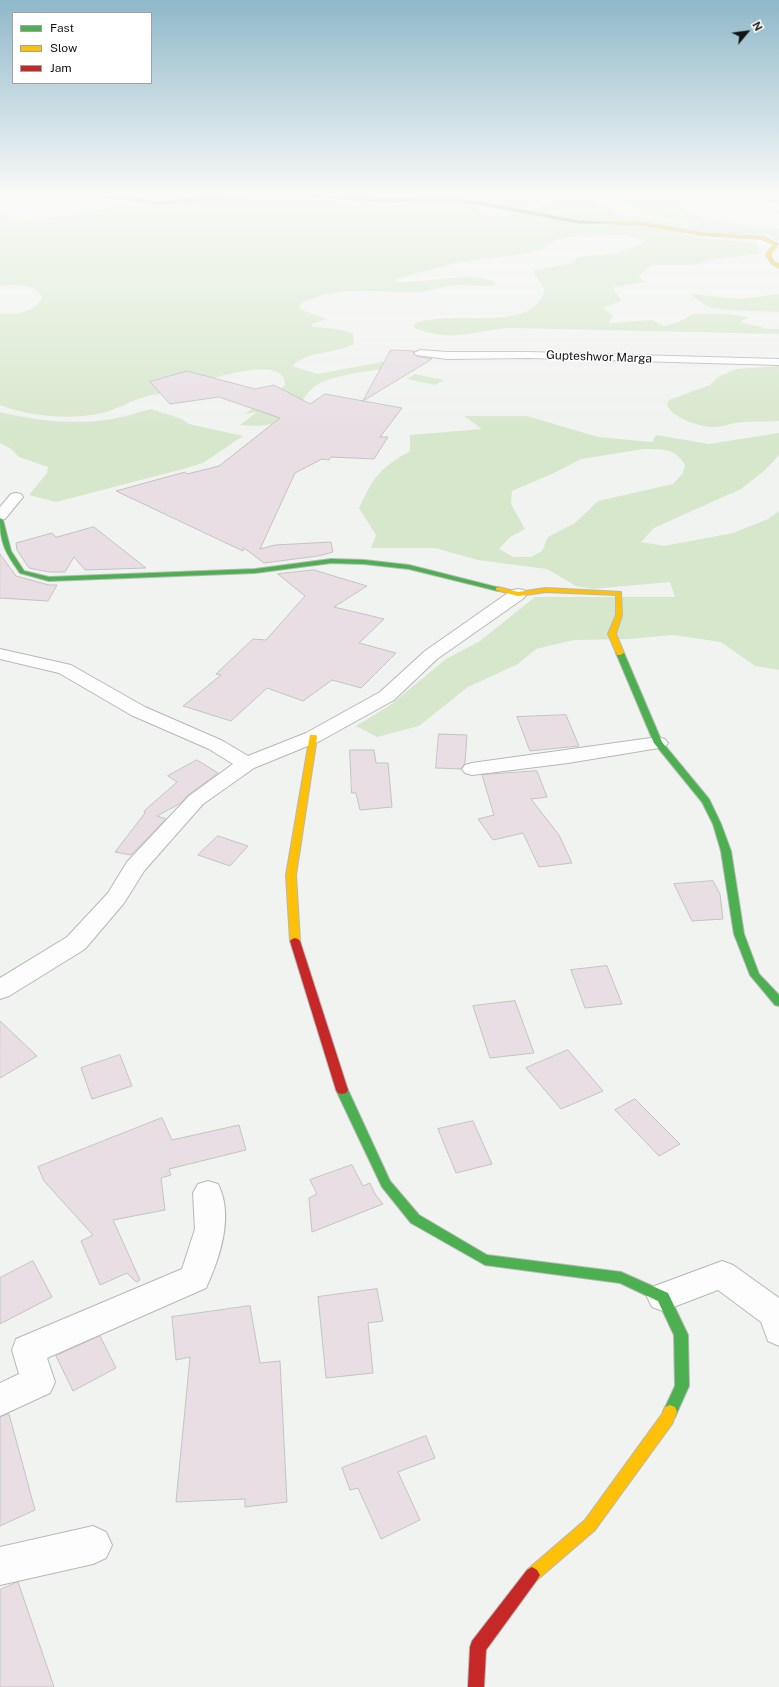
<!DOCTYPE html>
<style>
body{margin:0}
#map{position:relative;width:779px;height:1687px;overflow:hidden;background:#f1f3f0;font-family:"Public Sans",sans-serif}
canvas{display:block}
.legend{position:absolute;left:12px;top:12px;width:140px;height:72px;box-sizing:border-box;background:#fff;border:1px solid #a1a1a1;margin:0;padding:5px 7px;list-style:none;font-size:12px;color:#141513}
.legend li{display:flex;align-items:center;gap:8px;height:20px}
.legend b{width:20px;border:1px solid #a1a1a1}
.north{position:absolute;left:727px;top:12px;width:40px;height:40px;-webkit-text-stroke:3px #fff;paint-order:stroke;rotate:61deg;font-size:11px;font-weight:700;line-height:16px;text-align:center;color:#141513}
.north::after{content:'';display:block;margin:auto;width:14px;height:18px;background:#141513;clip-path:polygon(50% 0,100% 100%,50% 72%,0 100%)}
</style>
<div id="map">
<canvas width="779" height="1687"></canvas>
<ul class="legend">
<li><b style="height:5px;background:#4caf50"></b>Fast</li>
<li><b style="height:5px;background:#ffc107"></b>Slow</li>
<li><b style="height:5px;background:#c62828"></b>Jam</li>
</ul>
<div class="north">N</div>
</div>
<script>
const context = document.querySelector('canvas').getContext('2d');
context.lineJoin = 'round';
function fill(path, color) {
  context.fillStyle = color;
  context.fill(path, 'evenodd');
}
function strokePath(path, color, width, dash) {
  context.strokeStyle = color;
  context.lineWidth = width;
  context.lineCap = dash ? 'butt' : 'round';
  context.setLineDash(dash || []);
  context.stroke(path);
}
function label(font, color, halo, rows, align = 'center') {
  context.font = font + ' "Public Sans",sans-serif';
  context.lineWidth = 3;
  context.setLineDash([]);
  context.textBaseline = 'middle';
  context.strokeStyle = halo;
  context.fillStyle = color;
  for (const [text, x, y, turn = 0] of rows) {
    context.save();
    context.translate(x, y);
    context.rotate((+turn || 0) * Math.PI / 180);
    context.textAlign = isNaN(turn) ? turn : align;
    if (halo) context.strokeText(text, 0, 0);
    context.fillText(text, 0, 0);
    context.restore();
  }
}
fill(new Path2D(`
 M201 194H545L540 203 524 210 505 208 483 202 464 199 397 200 265 194 212 196Z
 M555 194H589L584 196 585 197 601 203 622 215 681 224 678 232 691 236 709 239 756 242 759 254 710 260 694 265H652L639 276 644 282 613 287 621 301 603 308 613 316 609 323 652 320 665 326 679 322 693 314H726L749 317 740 322 769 329H779V334L509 328C492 329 477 333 460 335 444 337 428 333 414 328V324C447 310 513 329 537 304 541 301 543 295 545 290L534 273V270L572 263 578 257 618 253 644 243 645 240 621 235 567 237 559 239 539 250 525 254 459 262 396 279V282C416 285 487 268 497 285 485 287 476 285 464 285 447 284 430 292 413 292 375 292 337 285 302 303L299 307 302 310 327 319 311 324 313 327C327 328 340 328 353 334L354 344C335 354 307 351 292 366L318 374 387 361 388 369C371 370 327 376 314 387 307 392 304 400 299 406 280 426 266 427 240 425L257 412 244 414 276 393 285 385C286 349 188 386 172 392 164 394 156 394 148 396 132 400 118 409 102 413 71 420 30 417 0 405V313C15 315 34 313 42 298 36 282 13 285 0 286V214L17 220 29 221 112 208 237 198H314L354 203 395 204 426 202H459L477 206 479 212C503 223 528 209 552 203L550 199Z
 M607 194H691L679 204 685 211 702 217 742 225 779 229V241L773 240 774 236 767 235 724 234 686 229 691 224 644 213Z
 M739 194H779V204Z
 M690 294 741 299 779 294V312L726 310 708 307Z
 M779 366V421C767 422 756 421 744 422 734 422 724 427 713 427 700 427 672 418 667 405L669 400 710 385 718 377 736 369Z
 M415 374 444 380 435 385 407 379Z
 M151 409 182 419 189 424 243 436 203 463 183 469 56 502 29 495 47 473 48 467 19 457 10 448 0 443V412C37 421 74 425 112 419 125 417 138 412 151 409Z
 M464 416H527L598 437 652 442 656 435 709 444 779 433V455L764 471 741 489 654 528 641 542 664 546 733 533 768 519 779 511V670L755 666 721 642 673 635 629 639 574 640 536 649 518 664 468 687 419 726 377 737 356 726 389 706 446 659 480 641 535 597H675L670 582 593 589 576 586 547 569 478 560 435 548H371L376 535 359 508C374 476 379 469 410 451V435L482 429ZM644 449C663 450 674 447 685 465L683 473 673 484 598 501 575 523 548 537 542 551 531 557H513L499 549 510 537 525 529 511 504 512 491 556 472 581 459Z`), '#d7e7cc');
const building = new Path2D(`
 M391 350 415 351 413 353 416 356 432 359 363 401Z
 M187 371 255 389 274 385 310 404 325 394 402 408 380 437H388L374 459 331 457 329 460 322 459 295 473 260 549 275 545 331 542 333 552 318 556 264 563 244 548 243 551 116 491 185 472 187 474 219 466 280 418 219 397 170 404 150 382Z
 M94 527 146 568 85 570 74 557 65 572H49L29 568 17 550 16 543 52 533 56 537Z
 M0 554 16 576 49 585H57L48 601 0 598Z
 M314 570 367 586 334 607 384 619 359 643 396 653 361 688 332 680 303 701 267 688 231 721 183 706 221 675 216 674 253 639 266 640 305 596 278 574Z
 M566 715 579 746 530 751 517 717Z
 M439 734 467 735 465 763 461 769 436 768Z
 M350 750H374L376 763H388L392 807 360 810 356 793H352Z
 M197 760 218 773 188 795 181 803 157 816 166 819 131 855 115 852 145 813 144 811 177 782 168 776Z
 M537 771 547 797 531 799 559 835 572 863 539 867 523 833 493 840 478 819 494 815 482 775Z
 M218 836 248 846 230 866 198 855Z
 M713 881 720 894 723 919 692 921 674 884Z
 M607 966 622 1004 585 1008 571 970Z
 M515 1001 534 1053 490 1058 473 1006Z
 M0 1021 37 1056 0 1078Z
 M568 1050 603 1091 561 1109 526 1068Z
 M120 1055 132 1086 92 1099 81 1068Z
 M635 1099 680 1144 659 1156 615 1110Z
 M162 1118 172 1140 239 1125 246 1150 169 1169 171 1175 161 1178 165 1210 113 1220 140 1280 136 1282 127 1273 100 1285 81 1241 93 1235 44 1181 38 1167Z
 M473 1121 492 1164 456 1173 438 1129Z
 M352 1165 363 1186 370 1183 375 1194 383 1204 312 1232 309 1198 317 1194 310 1180Z
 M33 1261 52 1297 0 1324V1278Z
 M377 1289 383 1321 368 1323 373 1373 326 1378 318 1297Z
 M250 1306 260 1363 280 1361 287 1502 245 1507V1499L176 1502 190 1357 176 1360 172 1317Z
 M100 1336 116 1368 73 1391 56 1356Z
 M9 1414 35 1510 0 1526V1417Z
 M426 1436 435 1458 398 1472 420 1520 381 1539 358 1488 350 1490 342 1468Z
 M18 1582 54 1687H0V1590Z`);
fill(building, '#e8dee4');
strokePath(building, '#c3c3c2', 1);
const street = new Path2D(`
 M420 350 447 352H529L779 359V365L529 358 447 359 416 355 414 353Z
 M16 493 21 494 23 497 5 519 0 520V507L11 494Z
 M518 589 524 590 526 594 524 598 437 659 394 700 320 741 254 768 203 804 144 871 124 903 85 949 9 996 0 999V978L67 937 108 893 127 862 189 796 233 764 209 749 131 715 59 673 0 659V649L71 665 145 707 223 741 248 756 306 733 380 692 425 651 512 590Z
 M658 737 665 739 668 743 665 747 568 763 472 775 465 773 462 769 465 765 472 763Z
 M208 1181 218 1184C234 1215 220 1258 206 1288L47 1358 55 1382 50 1393 0 1416V1383L19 1374 12 1350 16 1339 182 1269 195 1229 193 1193 198 1184Z
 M722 1261 733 1265 779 1298V1346L768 1341 761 1322 718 1290 663 1311 652 1307 647 1297 652 1287Z
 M93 1526 106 1532 112 1545 106 1558 93 1564 0 1585V1547Z`);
const fast = new Path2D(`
 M92 194 156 202 265 194 323 195 381 200 450 199 477 202 579 221 615 223H579L477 204 450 201 381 202 323 197 265 196 156 204Z
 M0 518 3 520 11 551 24 571 49 577 255 569 331 559 364 560 409 565 500 588 501 589 498 591 409 569 364 564 331 563 255 573 49 581 20 573C6 553 0 544 0 518Z
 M617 651H620L624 653 662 742 709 799 721 824 731 851 744 934 759 974 779 995V1006L775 1005 750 975 734 934 721 851 713 824 702 802 654 743 616 653Z
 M342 1086 346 1087 348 1090 390 1181 419 1215 487 1255 621 1272 668 1293 688 1335 689 1386 675 1417 670 1419 665 1417 663 1412 675 1386 674 1335 658 1301 620 1283 485 1265 411 1223 382 1187 336 1090 338 1087Z`);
const slow = new Path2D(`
 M613 222 644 223 702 233 763 237 778 244 770 255 774 262 779 265V268L772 264 766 255 774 244 762 239 702 235 644 225 612 224Z
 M498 587 518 592 546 588 621 592 622 615 616 634 624 653 620 655H617L608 634 616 615V595L546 592 518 596 496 590V588Z
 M310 735H316L317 737 296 875 300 941 298 943H292L290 941 286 875Z
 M670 1405 675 1407 677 1412 672 1424 595 1530 537 1580 532 1583 527 1580 524 1575 527 1570 585 1520 662 1414 665 1407Z`);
const jam = new Path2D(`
 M295 938 298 939 300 941 348 1090 346 1093 342 1094 338 1093 336 1090 290 941 292 939Z
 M532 1567 537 1570 540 1575 537 1580 486 1650 484 1687H468L470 1647 472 1641 527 1570Z`);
strokePath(street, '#b6b8b6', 2);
strokePath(fast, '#b6b8b6', 2);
strokePath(slow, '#b6b8b6', 2);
strokePath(jam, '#b6b8b6', 2);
fill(street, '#fdfdfd');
fill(fast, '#4caf50');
fill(slow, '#ffc107');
fill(jam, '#c62828');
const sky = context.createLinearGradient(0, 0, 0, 430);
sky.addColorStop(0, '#8fb8c9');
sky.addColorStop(0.45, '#f9faf8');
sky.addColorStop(1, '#f9faf800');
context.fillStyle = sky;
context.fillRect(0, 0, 779, 430);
label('12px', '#141513', '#fff', [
 ["Gupteshwor Marga",599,357,2]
]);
</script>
